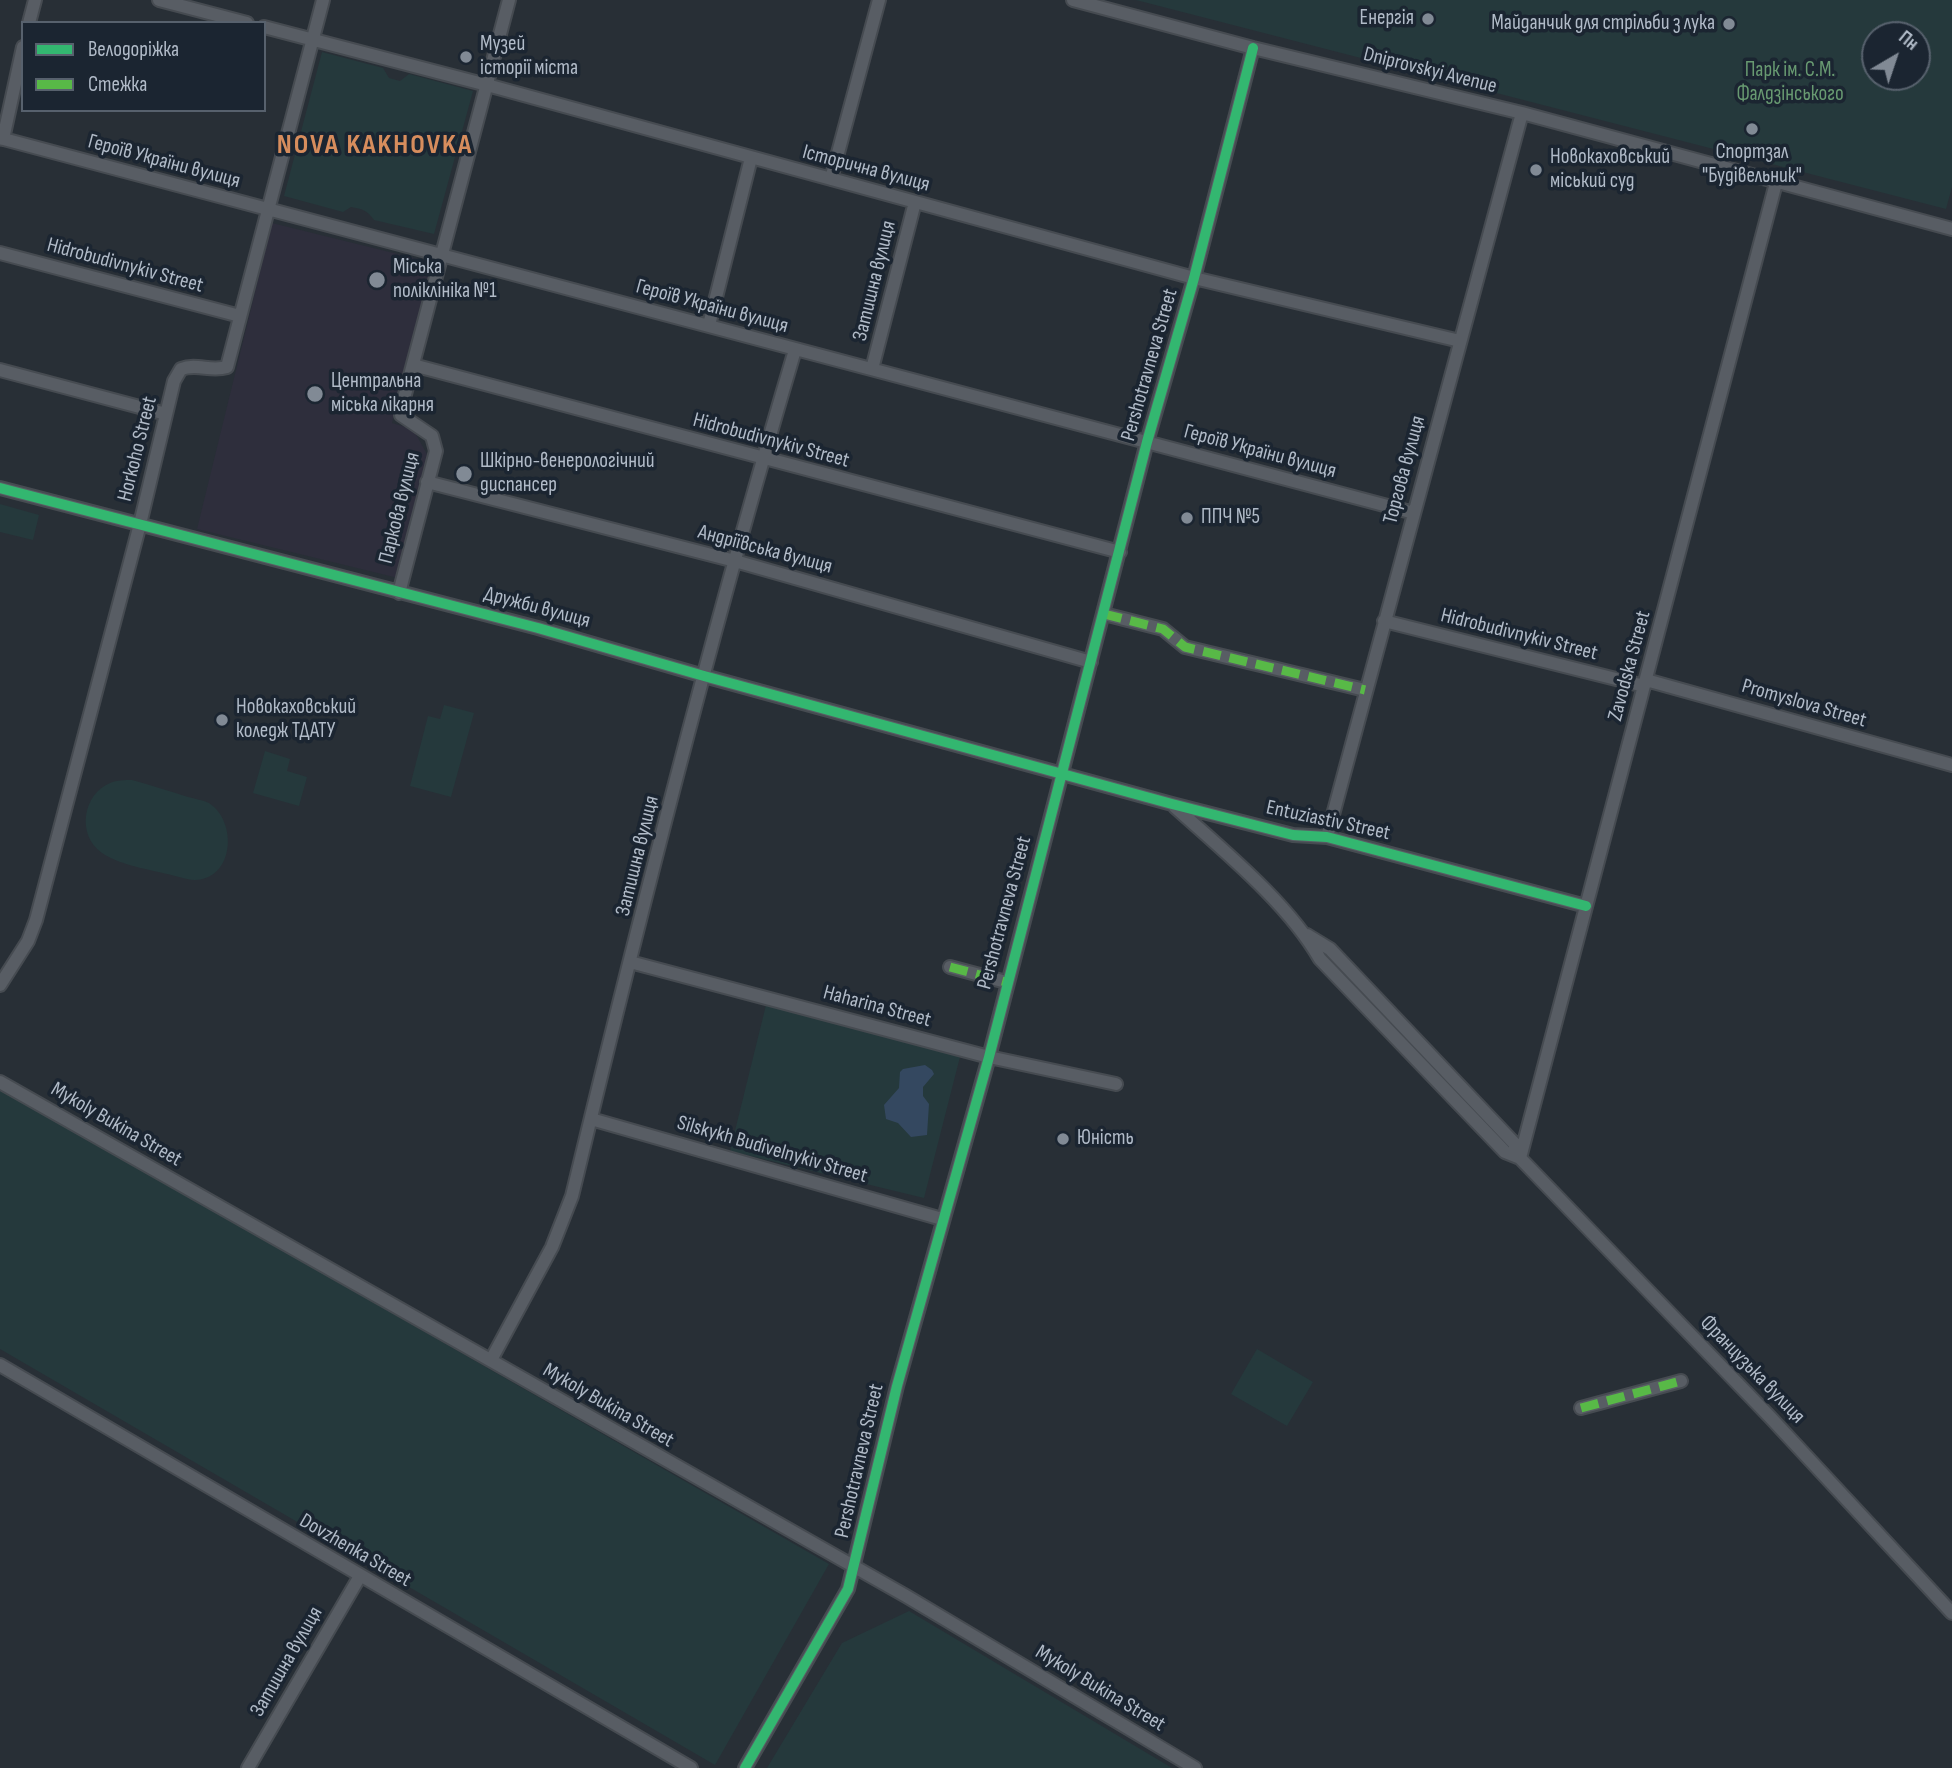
<!DOCTYPE html>
<meta charset="utf-8">
<style>
body{margin:0}
#map{position:relative;width:1952px;height:1768px;overflow:hidden;background:#282f36;font-family:"Sofia Sans Condensed",sans-serif}
canvas{display:block}
.legend{position:absolute;left:21px;top:21px;width:245px;height:91px;box-sizing:border-box;background:#1b2531;border:2px solid #57616d;margin:0;padding:9px 12px;list-style:none;font-size:21px;color:#b1bbc8}
.legend li{display:flex;align-items:center;gap:14px;height:35px}
.legend b{width:35px;border:2px solid #57616d}
.north{position:absolute;left:1861px;top:21px;width:70px;height:70px;box-sizing:border-box;background:#1b2531;border:2px solid #57616d;border-radius:50%;rotate:39deg;font-size:19px;font-weight:700;line-height:28px;text-align:center;color:#b1bbc8}
.north::after{content:'';display:block;margin:auto;width:24px;height:32px;background:#818a95;clip-path:polygon(50% 0,100% 100%,50% 72%,0 100%)}
</style>
<div id="map">
<canvas width="1952" height="1768"></canvas>
<ul class="legend">
<li><b style="height:9px;background:#33b770"></b>Велодоріжка</li>
<li><b style="height:9px;background:#58b947"></b>Стежка</li>
</ul>
<div class="north">Пн</div>
</div>
<script>
const context = document.querySelector('canvas').getContext('2d');
context.lineJoin = 'round';
function fill(path, color) {
  context.fillStyle = color;
  context.fill(path, 'evenodd');
}
function strokePath(path, color, width, dash) {
  context.strokeStyle = color;
  context.lineWidth = width;
  context.lineCap = dash ? 'butt' : 'round';
  context.setLineDash(dash || []);
  context.stroke(path);
}
function label(font, color, halo, rows, align = 'center') {
  context.font = font + ' "Sofia Sans Condensed",sans-serif';
  context.lineWidth = 7;
  context.setLineDash([]);
  context.textBaseline = 'middle';
  context.strokeStyle = halo;
  context.fillStyle = color;
  for (const [text, x, y, turn = 0] of rows) {
    context.save();
    context.translate(x, y);
    context.rotate((+turn || 0) * Math.PI / 180);
    context.textAlign = isNaN(turn) ? turn : align;
    if (halo) context.strokeText(text, 0, 0);
    context.fillText(text, 0, 0);
    context.restore();
  }
}
fill(new Path2D(`
 M272 223 434 263 392 423 413 429 428 456 398 578 197 529Z`), '#2e2e3c');
fill(new Path2D(`
 M1136 0H1952V187L1946 209ZM1875 35H1917V77H1875Z
 M322 52 383 68 389 78 400 81 409 74 473 91 434 234 374 220C367 210 362 209 351 207L343 212 284 196Z
 M0 504 39 515 33 540 0 532Z
 M444 705 474 713 451 797 410 786 428 716 440 719Z
 M265 751 290 759 287 771 307 777 299 806 253 793Z
 M132 780C151 785 169 791 188 797 195 799 203 800 209 803 238 822 234 879 195 880 190 880 184 878 179 877 155 870 123 867 102 853 76 835 83 794 110 783 117 780 125 780 132 780Z
 M767 1001 961 1053 924 1198 730 1151Z
 M0 1088 829 1564 715 1765 0 1349Z
 M1257 1349 1313 1382 1287 1426 1231 1394Z
 M909 1611 1172 1768H767L842 1643Z`), '#25393c');
fill(new Path2D(`
 M925 1065 932 1070 934 1074 923 1087V1096L929 1104 927 1135 911 1137 898 1123 886 1119 884 1105 899 1088 900 1072 903 1069Z`), '#344860');
const minor = new Path2D(`
 M159 0 247 23
 M1073 0 1253 48 1522 113 1952 229
 M29 23 35 0
 M264 27 487 85 1194 278 1460 341
 M0 138 1414 513
 M3 139 23 47
 M831 179 879 0
 M0 253 240 316
 M709 325 751 158
 M413 365 1120 552
 M872 369 915 202
 M0 370 166 414
 M427 482 735 561 1091 662
 M0 488 538 628 704 676 1172 804 1293 835 1327 837 1586 906
 M399 593 436 451 432 436 401 415 403 402 509 0
 M1104 614 1163 629 1185 647 1365 690
 M1384 621 1644 686
 M1646 680 1952 765
 M1175 807C1224 851 1288 903 1320 959L1505 1152 1520 1158
 M1327 837 1522 113
 M1307 935 1330 949 1514 1143 1520 1158 1770 1417 1952 1613
 M630 962 989 1057 1116 1084
 M950 967 1006 982
 M0 985 28 941 36 920 140 524 174 381 181 369C197 363 211 372 227 367L323 0
 M0 1082 906 1596 1195 1768
 M591 1119 942 1219
 M1520 1158 1776 183
 M491 1360 552 1247 572 1196C640 913 712 629 795 350
 M0 1365 691 1768
 M1581 1408 1681 1381
 M248 1768 360 1576
 M745 1768 848 1589 897 1386 989 1057 1147 442 1194 278 1253 48`);
strokePath(minor, '#464b51', 16);
strokePath(minor, '#585d64', 12);
strokePath(new Path2D(`
 M1104 614 1163 629 1185 647 1365 690
 M950 967 1006 982
 M1581 1408 1681 1381`), '#58b947', 9, [18, 9]);
strokePath(new Path2D(`
 M0 488 538 628 704 676 1172 804 1293 835 1327 837 1586 906
 M745 1768 848 1589 897 1386 989 1057 1147 442 1194 278 1253 48`), '#33b770', 10);
for (const [x, y, r, color] of [
 [1428,19,7,"#818a95"],
 [1729,24,7,"#818a95"],
 [466,57,7,"#818a95"],
 [1752,129,7,"#818a95"],
 [1536,170,7,"#818a95"],
 [377,280,9,"#818a95"],
 [315,394,9,"#818a95"],
 [464,474,9,"#818a95"],
 [1187,518,7,"#818a95"],
 [222,720,7,"#818a95"],
 [1063,1139,7,"#818a95"]
]) {
  const dot = new Path2D();
  dot.arc(x, y, r, 0, 2 * Math.PI);
  context.fillStyle = color;
  context.fill(dot);
  strokePath(dot, '#1b2531', 2.5);
}
label('21px', '#b1bbc8', '#1b2531', [
 ["Енергія",1414,19,"right"],
 ["Майданчик для стрільби з лука",1715,24,"right"],
 ["Музей",480,45],
 ["історії міста",480,69],
 ["Спортзал",1752,153,"center"],
 ["\"Будівельник\"",1752,177,"center"],
 ["Новокаховський",1550,158],
 ["міський суд",1550,182],
 ["Міська",393,268],
 ["поліклініка №1",393,292],
 ["Центральна",331,382],
 ["міська лікарня",331,406],
 ["Шкірно-венерологічний",480,462],
 ["диспансер",480,486],
 ["ППЧ №5",1201,518],
 ["Новокаховський",236,708],
 ["коледж ТДАТУ",236,732],
 ["Юність",1077,1139]
], 'left');
label('21px', '#b1bbc8', '#1b2531', [
 ["Dniprovskyi Avenue",1430,71,14],
 ["Героїв України вулиця",164,162,15],
 ["Історична вулиця",866,169,15],
 ["Hidrobudivnykiv Street",125,266,15],
 ["Затишна вулиця",875,281,-76],
 ["Героїв України вулиця",712,307,15],
 ["Pershotravneva Street",1150,365,-74],
 ["Hidrobudivnykiv Street",771,441,15],
 ["Horkoho Street",138,449,-76],
 ["Героїв України вулиця",1260,452,15],
 ["Торгова вулиця",1405,470,-75],
 ["Паркова вулиця",400,508,-76],
 ["Андріївська вулиця",765,550,15],
 ["Дружби вулиця",537,608,15],
 ["Hidrobudivnykiv Street",1519,635,14],
 ["Zavodska Street",1630,666,-75],
 ["Promyslova Street",1804,704,16],
 ["Entuziastiv Street",1328,821,12],
 ["Затишна вулиця",638,856,-76],
 ["Pershotravneva Street",1005,913,-75],
 ["Haharina Street",877,1007,15],
 ["Mykoly Bukina Street",116,1125,30],
 ["Silskykh Budivelnykiv Street",772,1150,16],
 ["Французька вулиця",1752,1370,46],
 ["Mykoly Bukina Street",608,1406,30],
 ["Pershotravneva Street",860,1461,-77],
 ["Dovzhenka Street",355,1551,30],
 ["Затишна вулиця",287,1662,-60],
 ["Mykoly Bukina Street",1100,1689,31]
]);
label('21px', '#689a71', '#1b2531', [
 ["Парк ім. С.М.",1790,71],
 ["Фалдзінського",1790,95]
]);
context.letterSpacing = '2px';
label('bold 28px', '#d78d5d', '#1b2531', [
 ["NOVA KAKHOVKA",375,146]
]);
context.letterSpacing = '0px';
</script>
